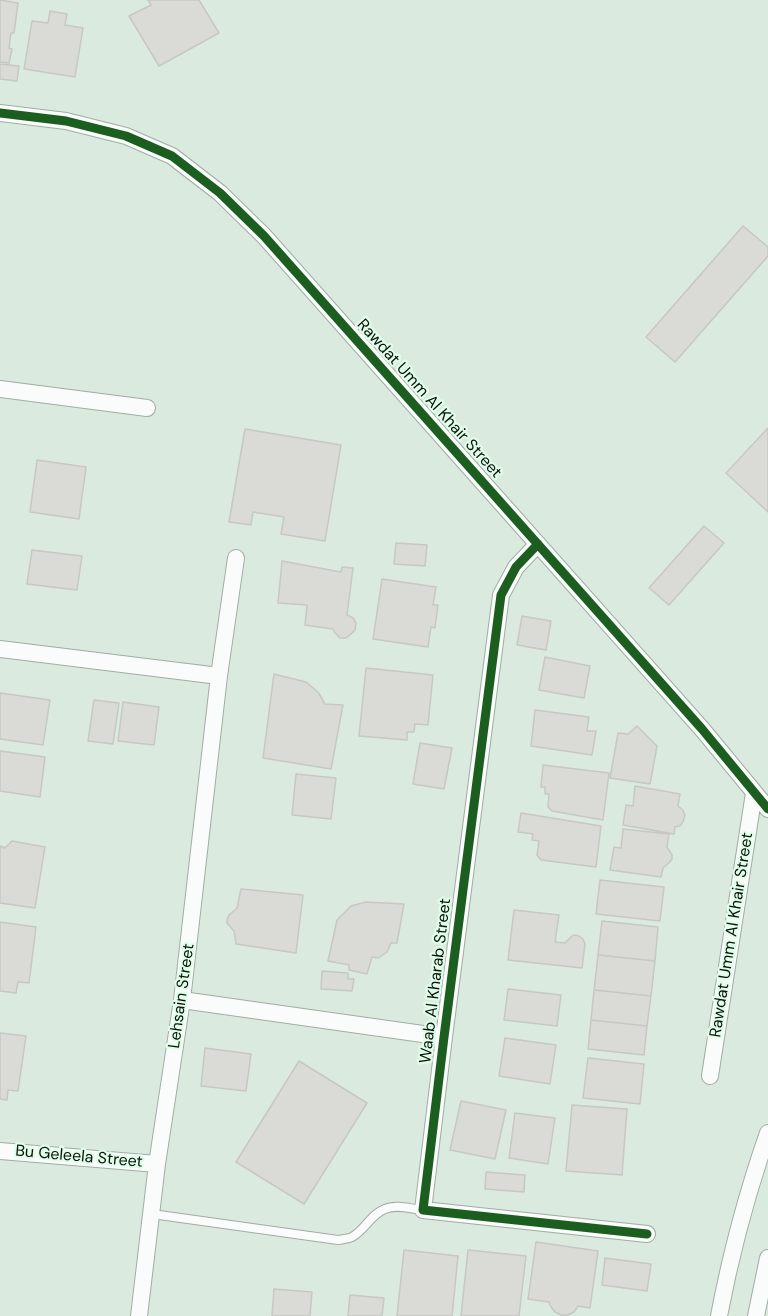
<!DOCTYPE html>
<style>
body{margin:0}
canvas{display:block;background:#daeadf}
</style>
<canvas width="768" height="1316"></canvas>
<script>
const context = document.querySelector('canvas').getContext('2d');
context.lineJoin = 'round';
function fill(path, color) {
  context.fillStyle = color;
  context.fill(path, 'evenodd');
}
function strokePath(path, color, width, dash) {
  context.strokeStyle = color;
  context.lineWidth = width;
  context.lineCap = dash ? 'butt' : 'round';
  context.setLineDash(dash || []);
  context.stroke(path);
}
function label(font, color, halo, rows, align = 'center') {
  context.font = font + ' "DM Sans",sans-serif';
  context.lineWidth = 4.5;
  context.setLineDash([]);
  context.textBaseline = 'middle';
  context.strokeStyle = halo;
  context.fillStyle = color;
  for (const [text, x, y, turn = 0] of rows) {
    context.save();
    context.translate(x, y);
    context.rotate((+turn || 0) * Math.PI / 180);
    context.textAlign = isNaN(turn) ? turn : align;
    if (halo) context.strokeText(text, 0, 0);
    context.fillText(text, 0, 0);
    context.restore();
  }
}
const building = new Path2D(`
 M0 0 18 3 14 33H11L9 48 12 49 9 63 0 62Z
 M148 0H199L219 33 159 66 129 16 151 5Z
 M50 11 67 14 65 25 83 28 75 77 24 69 32 21 48 23Z
 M0 64 19 66 17 81 0 79Z
 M743 226 768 247V256L675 362 646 337Z
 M768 428V512L726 473Z
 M245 429 341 445 325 541 281 534 284 517 253 512 251 525 229 522Z
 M37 460 86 467 79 519 30 512Z
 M704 526 724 543 669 605 649 588Z
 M396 543 427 545 425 566 394 564Z
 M32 550 82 556 77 590 27 584Z
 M282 561 341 572 342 567 353 568 347 615 353 618 356 623 355 630 351 634 346 638H340L335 633 333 629 305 625 307 605 278 603Z
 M382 579 436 587 433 605H438L435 628 431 627 428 647 373 639Z
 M522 616 551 621 546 650 517 645Z
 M545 657 590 666 584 698 539 690Z
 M366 668 433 675 428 725 415 724 414 732H407V740L359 736Z
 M274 674 306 682 318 692 325 704 343 705 331 769 263 758Z
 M0 693 50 700 43 745 0 739Z
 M94 700 119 703 113 744 88 741Z
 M123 702 159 707 154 745 118 741Z
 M535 710 589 717 587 731H596L592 755 531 746Z
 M637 726 657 746 650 784 610 778 618 733 628 734Z
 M420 743 452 748 444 789 413 784Z
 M0 751 45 757 40 797 0 791Z
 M543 765 609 773 603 820 552 811 548 807 549 794H545V787H541Z
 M296 774 336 778 331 819 292 815Z
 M635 786 680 794 678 806 683 810 685 815 683 822 680 826 675 827 674 834 623 825 626 805 633 806Z
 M521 813 601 826 596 867 541 860 537 855 539 841 532 840 533 834 518 832Z
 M623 829 669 834 667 847 672 855V859L669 863 663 868 661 877 610 870 614 847 621 848Z
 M12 841 45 847 35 908 0 903V846L5 848Z
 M600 880 664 887 660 921 596 914Z
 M241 889 303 895 296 953 236 944 234 931 227 923V920L229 915 237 908Z
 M366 902 404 904 397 943H391L387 952 378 958 372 957 367 974 349 970V965L328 961 337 920 351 906Z
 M514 910 559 915 555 942 565 943 572 936 575 935 579 936 583 939 585 944 582 968 508 960Z
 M602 921 658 927 655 961 598 955Z
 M0 922 36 927 29 983 18 982 16 993 0 991Z
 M598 955 655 961 651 996 594 990Z
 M322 971 348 973V979H354L352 991 321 989Z
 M508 989 561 995 557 1026 504 1020Z
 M594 990 651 996 647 1026 591 1020Z
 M591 1020 647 1026 644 1055 588 1049Z
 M0 1033 26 1036 18 1091 8 1090 7 1100 0 1099Z
 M505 1038 556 1045 550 1084 499 1076Z
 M205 1048 251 1054 246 1091 201 1086Z
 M588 1058 644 1064 640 1104 583 1098Z
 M299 1061 367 1103 304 1204 236 1162Z
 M461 1101 506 1110 495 1159 450 1150Z
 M572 1105 627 1109 622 1175 566 1171Z
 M515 1113 555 1118 548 1164 509 1158Z
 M486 1172 525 1175 524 1192 485 1189Z
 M536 1242 598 1251 590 1308 578 1306 574 1312 568 1315H561L555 1312 551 1307 549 1302 528 1299Z
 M404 1250 458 1256 452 1316H397Z
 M468 1250 526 1256 519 1316H461Z
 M605 1258 651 1264 647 1291 602 1285Z
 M274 1289 312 1292 310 1316H272Z
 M350 1295 384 1298 382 1316H348Z`);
fill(building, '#dadad6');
strokePath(building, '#c7c8c3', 1.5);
const service = new Path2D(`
 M152 1214 338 1240C342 1239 348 1239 352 1237 365 1230 371 1214 385 1209 396 1204 411 1209 423 1210`);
const minor = new Path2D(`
 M0 113 66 121 126 136 172 156 220 193 264 236 702 729 768 809
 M0 389 147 408
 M538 544 516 567 501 595 444 1037 423 1210 647 1234
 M0 649 219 676
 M182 1000 444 1037
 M710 1076 754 793
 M0 1151 157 1164
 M139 1316 157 1164 182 1000 219 676 236 558
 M719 1316C731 1253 747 1193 768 1133
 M756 1316 768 1258`);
strokePath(service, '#a0ada4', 10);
strokePath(minor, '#a0ada4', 18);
strokePath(service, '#f9fcfa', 8);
strokePath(minor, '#f9fcfa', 16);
strokePath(new Path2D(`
 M0 113 66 121 126 136 172 156 220 193 264 236 702 729 768 809
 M538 544 516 567 501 595 444 1037 423 1210 647 1234`), '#1b5e20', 9);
label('16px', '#09130c', '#e1fde9', [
 ["Rawdat Umm Al Khair Street",429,399,48],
 ["Rawdat Umm Al Khair Street",732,935,-81],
 ["Waab Al Kharab Street",436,981,-83],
 ["Lehsain Street",182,996,-82],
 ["Bu Geleela Street",79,1157,5]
]);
</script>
